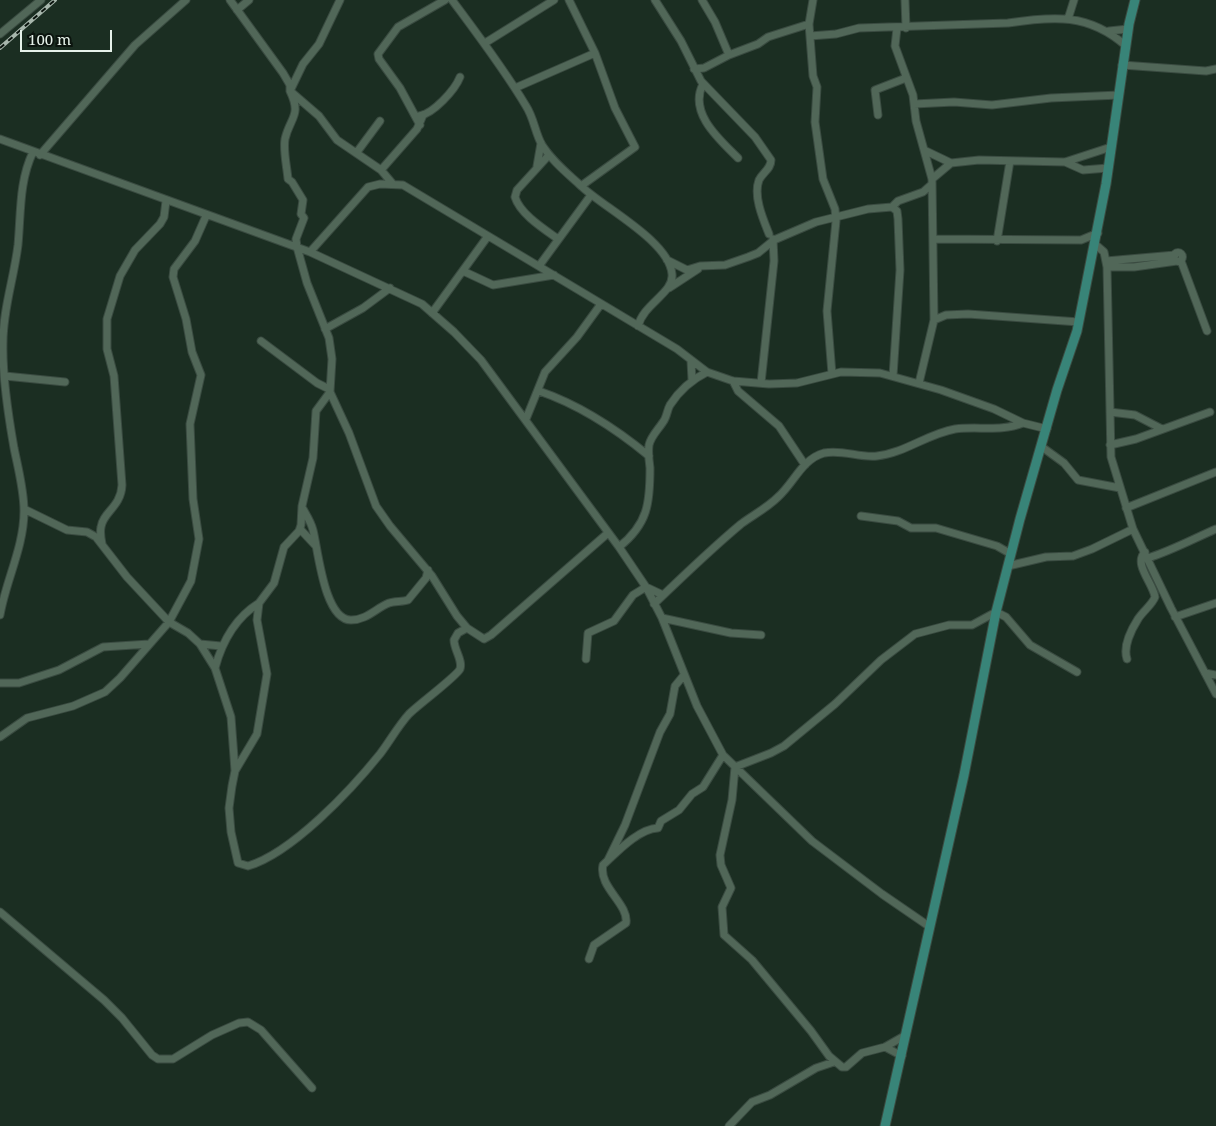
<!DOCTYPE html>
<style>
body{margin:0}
#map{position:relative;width:1216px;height:1126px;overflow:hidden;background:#1b2e22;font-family:"Noto Serif",serif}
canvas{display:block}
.scale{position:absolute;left:20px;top:30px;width:92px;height:22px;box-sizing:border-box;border:2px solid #e6f2ea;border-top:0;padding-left:6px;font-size:15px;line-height:18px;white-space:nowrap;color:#e6f2ea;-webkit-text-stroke:4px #0b140e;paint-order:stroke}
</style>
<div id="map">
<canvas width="1216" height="1126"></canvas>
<div class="scale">100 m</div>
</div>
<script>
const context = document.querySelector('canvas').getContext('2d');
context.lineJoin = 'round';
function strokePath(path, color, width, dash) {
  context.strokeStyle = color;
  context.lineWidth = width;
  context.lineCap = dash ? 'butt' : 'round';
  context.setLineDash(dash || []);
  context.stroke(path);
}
const minor = new Path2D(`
 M230 0 283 73 290 85V91L319 116 337 140 381 170 392 183
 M340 0 319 44 303 64 290 91C302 116 290 117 285 139 283 151 287 167 288 179L292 182 303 200 301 214 304 218 296 239 297 247 307 283 329 338 332 359 330 392 349 433 376 506 390 526 432 576 457 616 467 628 484 639 491 635 608 533
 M452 0C478 35 504 69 526 106 534 118 535 133 542 145 552 161 567 173 581 186 604 208 669 241 672 274 674 293 644 303 638 326
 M569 0 595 53
 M655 0 681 41 701 81 755 137 771 160C771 169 763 172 759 180 753 196 763 219 769 234
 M813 0 809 24 813 76 817 87 815 122 823 179 835 209 836 221 827 311 832 374
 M905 0 906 28
 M237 10 249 0
 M1068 19 1074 0
 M897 28 895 46 913 95 916 121 932 179 934 320
 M1109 31 1128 29
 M0 34 41 0
 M810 36 836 34 859 28 1008 23C1053 16 1089 13 1126 46
 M485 43 554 0
 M729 55 758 44 768 37 809 24
 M1122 65 1206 71 1216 69
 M694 69 704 68 729 55 715 22 702 0
 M703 84C688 113 720 140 738 158
 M515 88 595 53 615 108 635 147 581 186
 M914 104 954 102 992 105 1051 98 1119 95
 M878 115 875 90 906 78
 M419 116C433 114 455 90 460 77
 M420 125 400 88 379 59 378 54 398 27 445 0
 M0 139 310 252 422 304 454 332 481 360 619 547 646 587 662 618 697 706 723 755 812 841 882 894 930 927
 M926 151 951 163 979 160 1065 162 1111 147
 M357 152 380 121
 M40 155 135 45 186 0
 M549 155 517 190 515 197C520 214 544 229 558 239
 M1065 162 1083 170 1108 168
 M537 166 541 143
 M381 170 417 129 423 115
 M932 179 951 163
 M892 207 897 211 898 219 900 270 893 376
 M933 239 1081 240 1098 233
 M997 241 1010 161
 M1096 245 1104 252 1107 267 1111 457 1133 529 1171 608 1216 694
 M310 252 368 187 380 184 403 185 677 349 707 372 733 381 769 384 797 383 841 372 880 373 941 390 994 409 1023 423 1047 429
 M1173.5 257a4.5 4.5 0 1 1 9 0a4.5 4.5 0 1 1-9 0Z
 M667 260 687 270 700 266 725 265 748 257 758 253 774 240 816 222 868 209 892 207 898 201 923 192 932 184
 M1106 261 1175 255
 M1181 261 1207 331
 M539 266 591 195
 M1107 267H1134L1177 261
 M463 271 493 285 554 275
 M669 288 698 269
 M432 313 488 236
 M325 329 363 308 390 288
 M261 341 317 383 329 389
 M691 361 692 380
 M5 376 65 382
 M733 381 738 391 779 426 805 465
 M761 383 774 261 773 239
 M919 383 934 320 946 315 968 314 1079 322
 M539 391C580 405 615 428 649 456
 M330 392 316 411 313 458 302 506 301 525 299 531 284 547 274 583 259 603 257 620 267 674 257 734 235 771 232 786 229 808 231 832 238 863 248 866C292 853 351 790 380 754 390 741 398 726 409 714 418 705 457 676 460 669 463 660 454 650 454 640L458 633 467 628
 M1110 412 1135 415 1162 429
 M526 419 545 372 577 337 601 304
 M1110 445 1136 439 1210 412
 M1042 447 1064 463 1078 480 1120 488
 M1126 508 1216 472
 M24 509 67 530 87 532 96 537 127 577 169 622 188 633 200 644 215 668 231 717 235 771
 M303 509C307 516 311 522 313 530 318 549 324 620 351 620 367 620 376 608 389 603 395 601 402 602 408 600L426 578 428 570
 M861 516 898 521 911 528H936L997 546 1011 554
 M300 529 315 545
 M102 544C101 539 100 532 101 527 103 512 121 507 122 485L114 376 107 349V319L120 276 135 250 160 224 164 217 166 201
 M619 547C648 524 650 503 650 468 649 461 648 453 649 445 651 436 658 430 663 422 667 417 667 410 670 405 679 391 693 379 707 372
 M1148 558C1171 551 1193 539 1216 529
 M1008 566 1046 557 1073 556 1092 549 1133 529
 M654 604C682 577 711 549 741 524 753 515 767 508 778 497 794 483 802 459 824 453 842 449 859 458 877 456 905 453 927 434 955 429 978 426 1001 432 1023 423
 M0 615C6 580 24 547 24 511 24 490 18 468 14 448 8 414 2 376 3 342 3 309 14 278 18 245 21 213 19 181 33 152
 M1175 617 1216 603
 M662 618 731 633 761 635
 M200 644 221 646
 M586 659 588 633 614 621 633 595 646 587 663 595
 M1127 659C1123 647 1131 630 1138 619 1143 611 1152 605 1155 597 1153 583 1133 564 1145 552
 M215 668C222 642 235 618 259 603
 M1205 673 1216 675
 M0 683H19L59 670 103 647 149 644
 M0 737 27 718 73 706 105 692 120 678 169 622 191 581 199 539 193 499 190 424 201 375 192 352 186 319 173 277 174 269 195 241 206 216
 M608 860 625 825 660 732 670 714 675 686 684 675
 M0 912 104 1000 122 1018 152 1055 158 1059H173L212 1035 239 1023 248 1022 261 1030 312 1088
 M589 959 594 945 626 923C629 904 598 887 603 865 617 852 638 829 658 828L661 821 679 810 692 794 703 787 723 755
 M906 1035 885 1047 862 1053 846 1067H842L829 1056 811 1031 752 960 724 935 722 907 731 888 721 865 720 855 732 800 735 767 771 753 784 746 835 704 881 660 915 634 949 625H972L996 612 1006 617 1030 645 1077 672
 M885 1047 902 1056
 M729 1126 752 1102 770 1095 816 1068 834 1062`);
const major = new Path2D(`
 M885 1126 964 775 996 612 1020 519 1057 390 1077 331 1106 184 1129 24 1135 0`);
strokePath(minor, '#3a4b41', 9);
strokePath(major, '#3a4b41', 11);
strokePath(minor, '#516758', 7);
strokePath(major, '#388478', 9);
const rail = new Path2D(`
 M0 48 55 0`);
strokePath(rail, '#a7b6ac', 4);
strokePath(rail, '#0b140e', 2, [5.5]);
</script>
